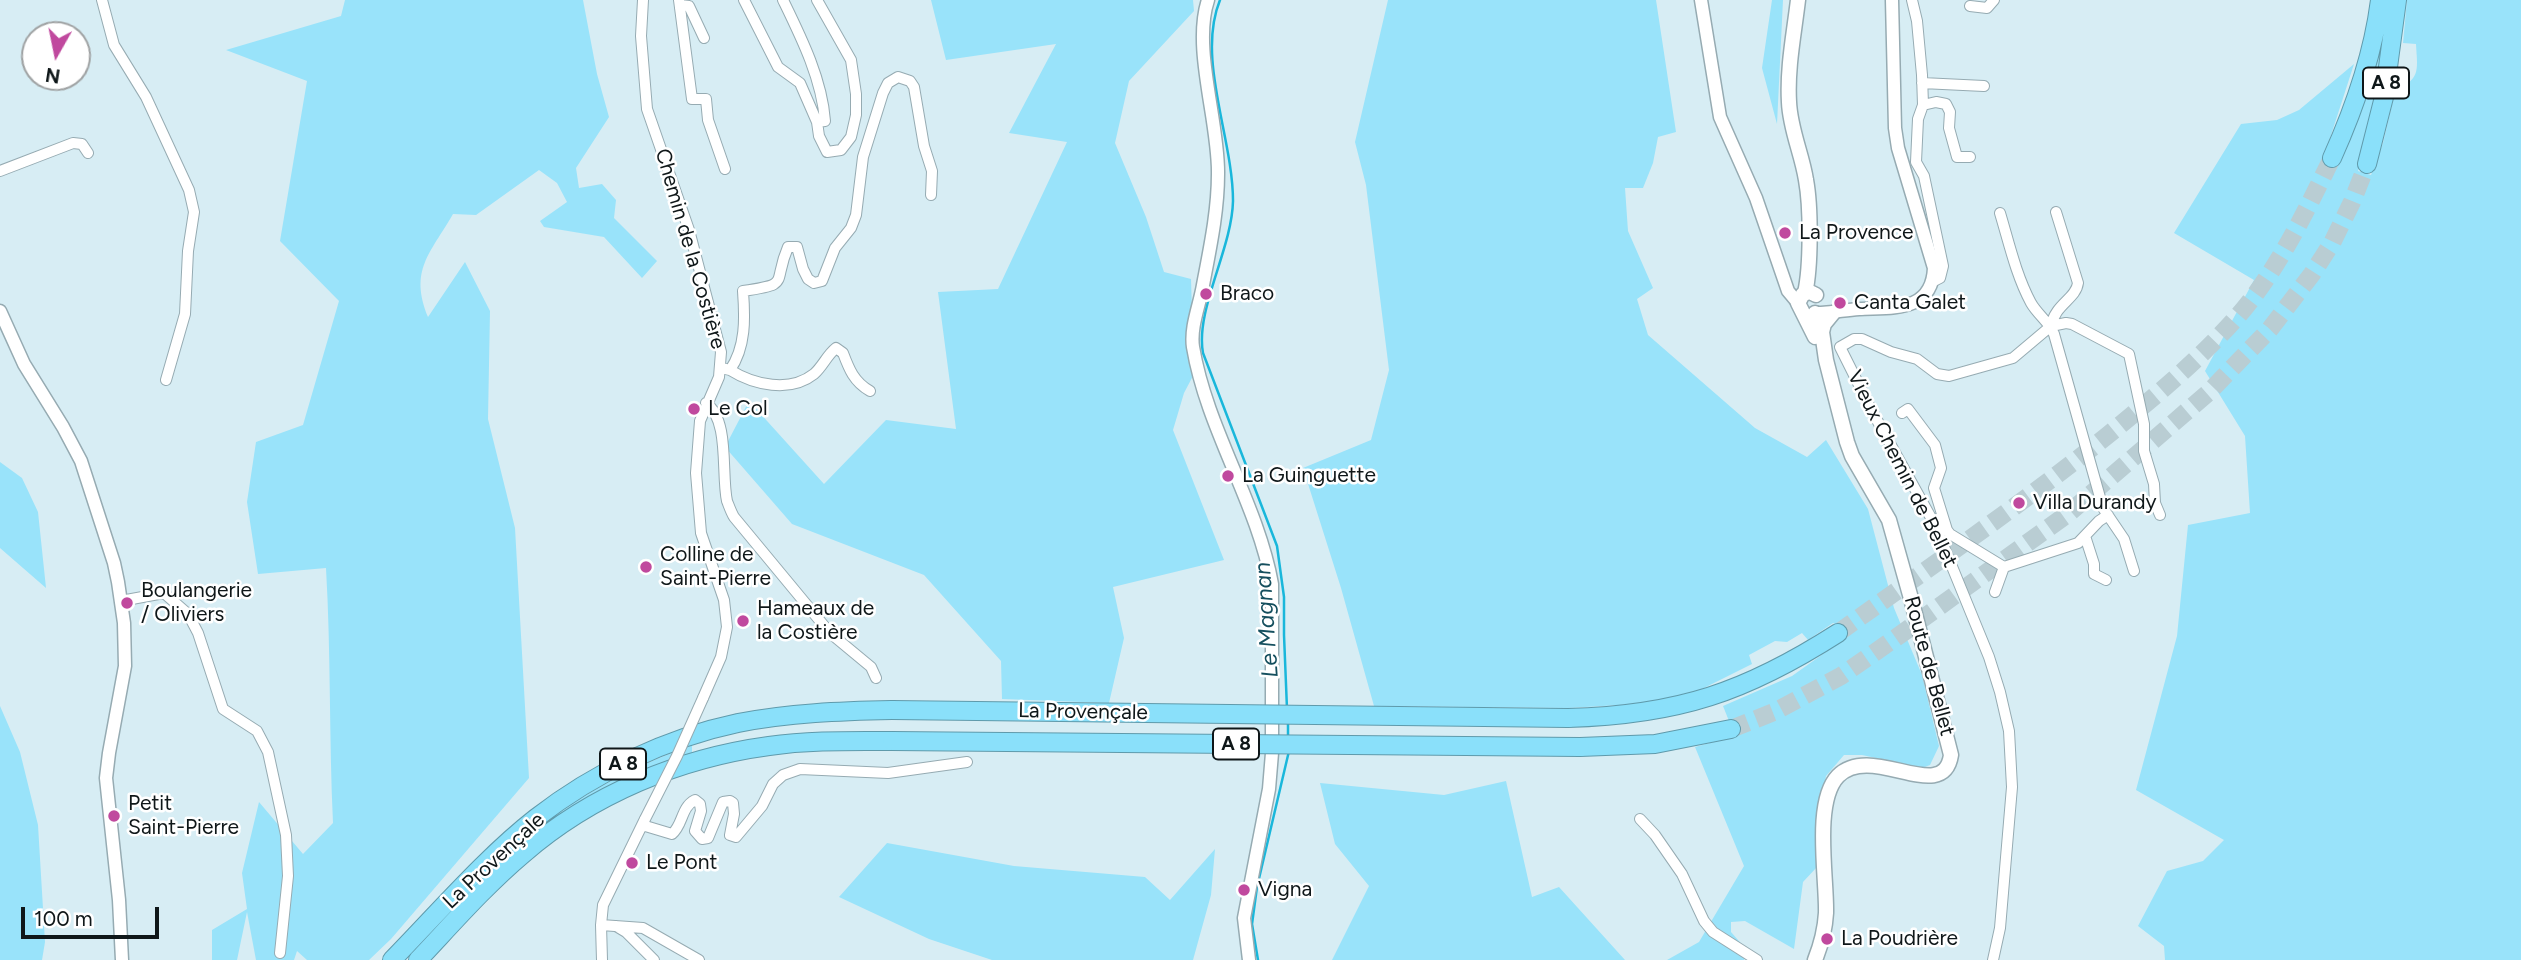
<!DOCTYPE html>
<meta charset="utf-8">
<style>
body{margin:0}
#map{position:relative;width:2521px;height:960px;overflow:hidden;background:#d7edf4;font-family:Figtree,sans-serif}
canvas{display:block}
.north{position:absolute;left:21px;top:21px;width:70px;height:70px;box-sizing:border-box;background:#fff;border:2px solid #9fa2a3;border-radius:50%;rotate:189deg;font-size:19px;font-weight:700;line-height:28px;text-align:center;color:#0f1719}
.north::after{content:'';display:block;margin:auto;width:24px;height:32px;background:#c0499e;clip-path:polygon(50% 0,100% 100%,50% 72%,0 100%)}
.scale{position:absolute;left:21px;top:907px;width:138px;height:32px;box-sizing:border-box;border:4px solid #0f1719;border-top:0;padding-left:9px;font-size:21px;line-height:24px;white-space:nowrap;color:#0f1719;-webkit-text-stroke:5px #fff;paint-order:stroke}
</style>
<div id="map">
<canvas width="2521" height="960"></canvas>
<div class="north">N</div>
<div class="scale">100 m</div>
</div>
<script>
const context = document.querySelector('canvas').getContext('2d');
context.lineJoin = 'round';
function fill(path, color) {
  context.fillStyle = color;
  context.fill(path, 'evenodd');
}
function strokePath(path, color, width, dash) {
  context.strokeStyle = color;
  context.lineWidth = width;
  context.lineCap = dash ? 'butt' : 'round';
  context.setLineDash(dash || []);
  context.stroke(path);
}
function label(font, color, halo, rows, align = 'center') {
  context.font = font + ' Figtree,sans-serif';
  context.lineWidth = 5;
  context.setLineDash([]);
  context.textBaseline = 'middle';
  context.strokeStyle = halo;
  context.fillStyle = color;
  for (const [text, x, y, turn = 0] of rows) {
    context.save();
    context.translate(x, y);
    context.rotate((+turn || 0) * Math.PI / 180);
    context.textAlign = isNaN(turn) ? turn : align;
    if (halo) context.strokeText(text, 0, 0);
    context.fillText(text, 0, 0);
    context.restore();
  }
}
fill(new Path2D(`
 M345 0H583L597 74 609 117 576 168 579 188 602 184 616 200 614 218 657 261 642 278 604 237 544 227 540 221 567 202 557 183 539 170 476 215 453 214C430 254 409 270 428 317L465 262 490 311 488 419 515 528 529 778 391 939 369 960H307L297 951 294 960H256L247 912 237 960H212V930L247 909 242 873 259 802 303 854 333 823C329 738 331 653 326 568L258 574 247 502 256 442 303 425 339 301 280 241 307 81 226 50 341 16Z
 M931 0H1193L1194 11 1129 81 1115 143 1146 217 1164 272 1191 279 1194 374 1184 393 1173 430 1224 560 1113 587 1124 638 1109 703 1002 699 1001 661 924 575 792 524 725 447 749 401 824 484 886 420 956 429 938 292 998 289 1067 142 1009 133 1056 44 946 60Z
 M1388 0H1656L1676 132 1658 137 1653 163 1643 188H1625L1628 231 1653 288 1637 299 1648 335 1755 428 1807 457 1826 440 1868 509 1894 608 1922 675 1939 746 1930 765 1922 768 1862 755H1844L1826 776 1820 808 1817 867 1803 882 1794 949 1745 921 1731 922V932L1745 948 1744 960H1667L1699 942 1744 866 1695 747 1735 736 1723 706 1792 676 1844 639 1838 625 1833 623 1808 640 1802 633 1787 642 1775 641 1749 655 1752 664 1700 690 1654 702 1620 705 1568 708 1374 706 1341 588 1303 468 1371 440 1389 370 1366 185 1355 142Z
 M1772 0H1783L1777 124 1762 68Z
 M2407 0H2521V960H2165L2164 946 2138 926 2167 871 2203 861 2224 840 2136 790 2177 636 2188 525 2250 513 2245 436 2205 371 2254 280 2174 233 2241 124 2277 120 2299 110 2354 64 2323 160 2338 165 2366 99 2383 29H2387L2376 106 2358 171 2371 175 2383 143 2396 88C2422 81 2417 66 2416 44L2403 43Z
 M0 462 22 478 38 512 46 588 0 548Z
 M0 706 20 752 38 825 45 942 42 960H0Z
 M692 745V756L550 825 498 864C562 804 611 776 692 745Z
 M1506 781 1532 897 1559 887 1625 960H1332L1369 886 1335 844 1320 783 1444 795Z
 M887 843 1014 866 1145 877 1170 900 1215 849 1211 895 1193 960H992L929 939 839 897Z`), '#99e3fa');
strokePath(new Path2D(`
 M1220 0C1196 59 1233 137 1233 201 1232 249 1195 310 1203 353L1277 546 1284 597V635L1287 709
 M1288 723V737
 M1258 960 1252 924 1257 887 1289 751`), '#19b7db', 2.5);
strokePath(new Path2D(`
 M1838 633C1928 568 2021 505 2108 435 2153 398 2198 361 2237 317 2278 270 2305 213 2332 158
 M1731 729 1774 712 1841 676 1904 632 2069 513 2208 393 2270 329 2312 274 2332 243 2352 202 2367 164`), '#b9cdd3', 18, [18, 9]);
const minor = new Path2D(`
 M102 0 114 45 146 97 189 190 194 212 188 251 185 314 166 380
 M643 0 641 36 647 109 689 230 721 352 719 377 700 421 696 473 701 533 724 600 727 627 721 657 703 698
 M679 0 692 99H706L708 120 725 169
 M744 0 778 67 800 83 817 122 825 121C822 79 801 37 783 0
 M1912 0 1917 21 1922 75 1923 105 1918 119 1916 162 1924 176 1943 266 1940 278 1932 282
 M680 5 689 6 704 38
 M1970 6 1987 8 1994 0
 M1922 83 1984 86
 M1923 105 1936 102 1946 104 1950 112 1949 128 1957 157H1970
 M817 122 819 136 827 152 841 150 851 137 856 115V94L851 60 817 0
 M0 171 73 143 82 144 88 153
 M2000 213C2009 243 2016 275 2031 303 2038 315 2049 322 2054 334L2103 508 2124 539 2134 571
 M2051 326 2066 323 2072 324 2129 354 2144 424V451L2154 484 2155 503 2160 515
 M1840 347 1872 411 1935 525 1989 657 2000 692 2009 731 2012 787 2000 928 1993 960
 M1840 347 1854 339H1862L1891 352 1917 359 1937 374 1949 376 2013 358 2051 326C2055 304 2076 299 2078 283L2056 212
 M721 368 730 370C746 347 745 318 743 291 792 284 772 284 788 247H797L803 269 808 279 814 283 822 281 835 248 851 228 856 215 863 157 883 93 888 83 898 77 910 81 914 87 924 146 932 171 931 195
 M730 370C754 385 790 393 814 374 823 366 827 355 836 348L843 353C849 369 854 382 870 391
 M706 403C730 420 721 474 727 501 729 506 731 512 734 517L830 633 871 667 876 678
 M1902 413 1908 409 1935 445 1941 468 1934 488 1947 530 1950 534 2004 567
 M2085 536 2094 564V574L2106 580
 M1995 592 2004 567 2078 543 2099 521 2108 515
 M121 601 164 593 188 614 198 633 223 709 257 731 268 752 286 835 288 876 280 953
 M1640 819 1655 835 1682 874 1704 921 1713 932 1757 960
 M642 825 672 834C683 825 681 807 695 800L700 804 701 811 695 831 702 839 708 838 723 802 730 801 733 803 734 814 730 835 736 837 762 806 773 784 783 775 800 769 888 773 967 762
 M601 925 643 928 699 960
 M616 926 626 932 654 960
 M602 960 601 925 603 905 645 819`);
const tertiary = new Path2D(`
 M1208 0C1192 48 1219 122 1218 174 1218 211 1210 248 1203 285 1200 304 1190 327 1193 347 1207 430 1257 502 1272 584V753L1269 789 1244 918 1249 960
 M1701 0 1720 117 1756 198 1788 291 1798 303
 M0 311 24 364 63 427 81 461 114 563 118 582 124 623 125 666 109 753 106 778 119 900 122 960
 M1816 313C1831 313 1844 310 1859 309 1892 307 1932 313 1934 268L1898 148 1895 128 1892 0`);
const secondary = new Path2D(`
 M1798 0C1794 34 1787 68 1789 102 1790 129 1802 154 1806 180 1811 207 1811 267 1805 293
 M1815 313 1822 332 1826 360 1847 442 1852 456 1889 520 1912 602 1951 755C1943 806 1872 742 1838 776 1813 802 1827 878 1826 913 1825 930 1821 945 1815 960
 M1822 332 1824 324 1833 313
 M1815 337 1798 303 1803 294 1810 292 1816 295`);
const motorway = new Path2D(`
 M2332 158C2355 107 2373 56 2380 0
 M2367 164 2384 97 2397 0
 M1568 718C1678 715 1746 692 1838 633
 M1580 747 1655 744 1731 729
 M392 960C437 914 486 857 536 818 594 773 666 738 738 723 789 713 841 711 892 710
 M418 960C452 924 485 886 523 854 592 794 680 758 769 746 809 740 851 741 892 741`);
strokePath(minor, '#96abb2', 12);
strokePath(tertiary, '#96abb2', 15);
strokePath(secondary, '#96abb2', 17);
strokePath(motorway, '#5f9aab', 20);
strokePath(minor, '#fff', 10);
strokePath(tertiary, '#fff', 12);
strokePath(secondary, '#fff', 14);
strokePath(motorway, '#8ae0fa', 18);
const minorBridge = new Path2D(`
 M645 819 677 756 703 698`);
const motorwayBridge = new Path2D(`
 M892 710 1568 718
 M892 741 1580 747`);
strokePath(minorBridge, '#96abb2', 12, []);
strokePath(motorwayBridge, '#5f9aab', 20, []);
strokePath(minorBridge, '#fff', 10);
strokePath(motorwayBridge, '#8ae0fa', 18);
for (const [x, y, r, color] of [
 [1785,233,7,"#c0499e"],
 [1206,294,7,"#c0499e"],
 [1840,303,7,"#c0499e"],
 [694,409,7,"#c0499e"],
 [1228,476,7,"#c0499e"],
 [2019,503,7,"#c0499e"],
 [646,567,7,"#c0499e"],
 [127,603,7,"#c0499e"],
 [743,621,7,"#c0499e"],
 [114,816,7,"#c0499e"],
 [632,863,7,"#c0499e"],
 [1244,890,7,"#c0499e"],
 [1827,939,7,"#c0499e"]
]) {
  const dot = new Path2D();
  dot.arc(x, y, r, 0, 2 * Math.PI);
  context.fillStyle = color;
  context.fill(dot);
  strokePath(dot, '#fff', 2.5);
}
for (const [x, y, w] of [
 [2386,83,46],
 [1236,744,46],
 [623,764,46]
]) {
  const box = new Path2D();
  box.roundRect(x - w / 2, y - 15.5, w, 31, 5);
  context.fillStyle = '#fff';
  context.fill(box);
  strokePath(box, '#0f1719', 2);
}
label('bold 19px', '#0f1719', null, [
 ["A 8",2386,83],
 ["A 8",1236,744],
 ["A 8",623,764]
]);
label('21px', '#0f1719', '#fff', [
 ["La Provence",1799,233],
 ["Braco",1220,294],
 ["Canta Galet",1854,303],
 ["Le Col",708,409],
 ["La Guinguette",1242,476],
 ["Villa Durandy",2033,503],
 ["Colline de",660,555],
 ["Saint-Pierre",660,579],
 ["Boulangerie",141,591],
 ["/ Oliviers",141,615],
 ["Hameaux de",757,609],
 ["la Costière",757,633],
 ["Petit",128,804],
 ["Saint-Pierre",128,828],
 ["Le Pont",646,863],
 ["Vigna",1258,890],
 ["La Poudrière",1841,939]
], 'left');
label('21px', '#0f1719', '#fff', [
 ["Chemin de la Costière",690,249,74],
 ["Vieux Chemin de Bellet",1902,469,63],
 ["Route de Bellet",1929,666,75],
 ["La Provençale",1083,712,1],
 ["La Provençale",494,861,-43]
]);
label('italic 23px', '#154f5e', '#fff', [
 ["Le Magnan",1267,620,-94]
]);
</script>
